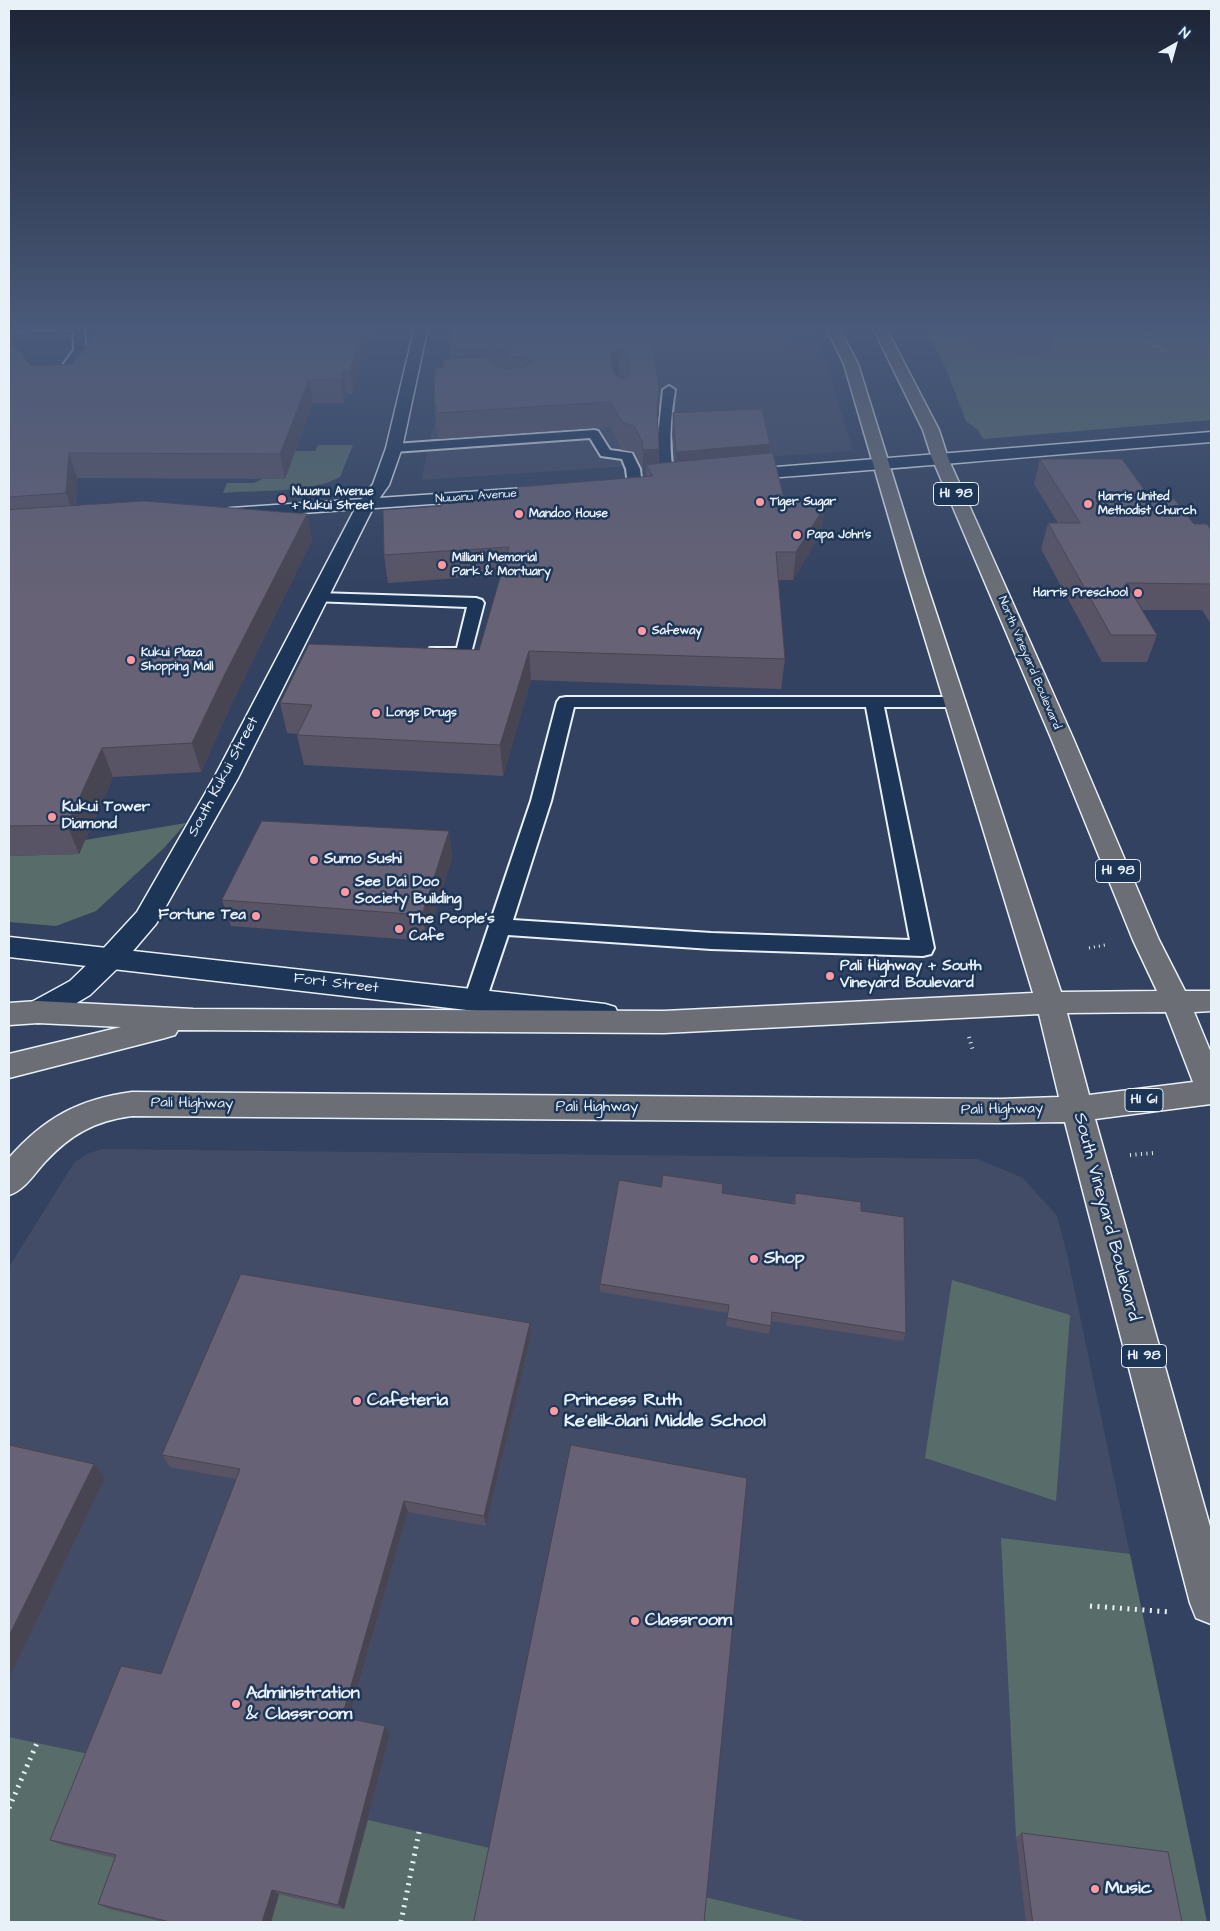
<!DOCTYPE html>
<meta charset="utf-8">
<style>
body{margin:0}
#map{position:relative;width:1220px;height:1931px;overflow:hidden;background:#334260;font-family:"Architects Daughter",sans-serif}
canvas{display:block}
.frame{position:absolute;inset:0;border:10px solid #e8f1f8;pointer-events:none}
.north{position:absolute;left:1150px;top:20px;width:50px;height:50px;-webkit-text-stroke:4px #1d3557;paint-order:stroke;rotate:38deg;font-size:14px;font-weight:700;line-height:20px;text-align:center;color:#e8f1f8}
.north::after{content:'';display:block;margin:auto;width:18px;height:22px;background:#e8f1f8;clip-path:polygon(50% 0,100% 100%,50% 72%,0 100%)}
</style>
<div id="map">
<canvas width="1220" height="1931"></canvas>
<div class="frame"></div>
<div class="north">N</div>
</div>
<script>
const context = document.querySelector('canvas').getContext('2d');
context.lineJoin = 'round';
function fill(path, color) {
  context.fillStyle = color;
  context.fill(path, 'evenodd');
}
function strokePath(path, color, width, dash) {
  context.strokeStyle = color;
  context.lineWidth = width;
  context.lineCap = dash ? 'butt' : 'round';
  context.setLineDash(dash || []);
  context.stroke(path);
}
function label(font, color, halo, rows, align = 'center') {
  context.font = font + ' "Architects Daughter",sans-serif';
  context.lineWidth = 5;
  context.setLineDash([]);
  context.textBaseline = 'middle';
  context.strokeStyle = halo;
  context.fillStyle = color;
  for (const [text, x, y, turn = 0] of rows) {
    context.save();
    context.translate(x, y);
    context.rotate((+turn || 0) * Math.PI / 180);
    context.textAlign = isNaN(turn) ? turn : align;
    if (halo) context.strokeText(text, 0, 0);
    context.fillText(text, 0, 0);
    context.restore();
  }
}
fill(new Path2D(`
 M816 329 853 451 421 480 456 330Z
 M102 1149 978 1159 1023 1178 1057 1216 1067 1254 1207 1922H9V1267L74 1163 87 1154Z`), '#434c66');
fill(new Path2D(`
 M925 326H1211V420L983 439 978 430 966 421 947 371Z
 M318 445H353L340 477C311 493 257 490 223 493L227 483H254L262 479H284L295 451H315Z
 M186 823 164 848 96 911 56 926 9 922V856L79 854 85 840Z
 M952 1280 1070 1315 1056 1501 925 1458Z
 M1001 1538 1130 1554 1207 1922H1173L1016 1837Z
 M9 1737 98 1756 127 1861 110 1908 163 1922H9Z
 M368 1820 494 1849 479 1922H271L279 1894 344 1909Z
 M705 1897 808 1922H702Z`), '#586d69');
const service = new Path2D(`
 M73 326H83L86 350C77 362 56 388 40 383L38 381 40 379 63 365 74 350Z
 M669 386 675 390C670 421 668 451 675 482L668 486 661 482 658 459V436L663 390Z
 M594 430 598 431 610 450 632 453 640 469 642 485 640 488 635 489 628 485 626 469 622 459 601 456 590 438 394 452 388 448 394 444Z
 M319 593 476 598 482 600 484 603 470 657 464 658 430 656 428 652 430 648H457L467 607 313 601 311 598 313 595Z
 M566 697H956L962 698 965 702 962 706 956 707H884L934 948 931 954 923 956 711 949 508 935 484 1006 476 1009 468 1006 464 1000 531 801 557 702 560 698ZM574 707H866L910 940 711 933 513 920 551 801Z`);
const minor = new Path2D(`
 M415 326H428L402 448 389 485 374 506 238 778 156 924 121 965 90 995 48 1020 38 1023 28 1020 24 1012 28 1004 70 981 101 951 137 912 214 778 357 505 373 484 386 448Z`);
const tertiary = new Path2D(`
 M9 326H84L78 330 9 331Z`);
const secondary = new Path2D(`
 M1211 432V442C1054 454 896 469 739 480L733 478 731 475 733 472 739 470Z
 M555 486 561 487 563 491 561 495 231 518 225 517 222 513 225 509 231 508Z
 M9 937 605 1004 615 1007 619 1015 615 1023 605 1026 9 957Z`);
const primary = new Path2D(`
 M825 326H838L858 364 923 573 1061 992 1157 991 1133 940 1051 738 932 458 923 430 872 326H885L939 430 948 458 1073 738 1159 940 1185 991H1211V1011L1194 1012 1211 1053V1104L1095 1119 1211 1530V1624L1196 1618 1190 1603 1065 1122 1000 1123 132 1116C95 1121 71 1134 45 1162 34 1174 25 1190 9 1195V1158C44 1118 79 1099 132 1092L1000 1099 1059 1097 1039 1014 664 1033 178 1030 175 1035 165 1038 9 1078V1054L121 1027 38 1023 9 1025V1003L38 1001 193 1009 664 1011 1033 993 905 573 844 364ZM1166 1012 1193 1082 1089 1095 1067 1013Z`);
strokePath(service, '#e8f1f8', 4);
strokePath(minor, '#e8f1f8', 3);
strokePath(tertiary, '#e8f1f8', 3);
strokePath(secondary, '#e8f1f8', 3);
strokePath(primary, '#e8f1f8', 3);
strokePath(new Path2D(`
 M1128 326 1148 335 1146 343 1165 349
 M1179 326 1199 328 1198 326
 M1148 335H1167L1164 326
 M1157 348 1167 335
 M1161 350 1170 353`), '#e8f1f8', 2, [0.5, 2]);
strokePath(new Path2D(`
 M1089 948 1105 945`), '#e8f1f8', 3, [1, 4]);
strokePath(new Path2D(`
 M969 1037 973 1051
 M1130 1155 1154 1153`), '#e8f1f8', 4, [1, 4.5]);
strokePath(new Path2D(`
 M1090 1606 1171 1612
 M9 1808 37 1743
 M401 1922 419 1832`), '#e8f1f8', 5, [2, 5.5]);
fill(service, '#1d3557');
fill(minor, '#1d3557');
fill(tertiary, '#1d3557');
fill(secondary, '#1d3557');
fill(primary, '#6b6f75');
fill(new Path2D(`
 M104 326H373L353 394H346L344 403H313L285 479 77 478 76 506 307 514 312 540 232 703 201 772 113 777 79 854 9 856V343L31 366 71 364Z
 M453 326 788 334 786 358 655 359 659 388 658 423 659 449V463L675 462 672 435 673 413 769 454 784 499 825 506 821 533 793 580H778L785 659 781 689 531 680 503 776 304 765 297 735V734L287 733 280 703 479 650 501 575 388 583 384 555 441 506 519 498 518 487 643 477 642 468 634 452 622 450 610 427 439 439 436 426 434 400 443 368 448 360 450 358V348ZM619 374 625 378 623 379 617 376Z
 M949 326H1044L1052 340 1049 351H1043L1042 354 977 353 969 336H956Z
 M1040 459 1151 499 1194 524 1211 530V624L1202 610H1141L1157 635 1147 662H1102L1041 549 1048 523H1058L1034 484Z
 M449 831 452 857 427 941 231 926 222 900Z
 M661 1187 722 1193 793 1204 795 1193 861 1211 906 1333 903 1341 771 1321 769 1334 726 1326 728 1313 600 1292V1284Z
 M530 1323 531 1336 486 1526 408 1512 349 1719 385 1726 390 1734 344 1909 279 1894 271 1922H164L109 1909 98 1904 115 1858 62 1845 50 1840 161 1674 236 1479 170 1467 162 1455Z
 M1022 1833 1182 1922H1026L1016 1837Z`), '#595465');
fill(new Path2D(`
 M364 326H373L353 394 350 371Z
 M619 350V374L610 379V355Z
 M343 371 346 394 344 403 341 379Z
 M309 380 313 403 285 479 280 454Z
 M659 388V413L656 436 657 410Z
 M770 444 768 466 675 474 676 452Z
 M659 449 658 476 646 465V477H643V450Z
 M69 453 77 478 75 518 66 493Z
 M825 506 821 533 793 580 796 552Z
 M307 514 312 540 232 703 201 772 192 743 225 674Z
 M529 651 531 680 503 776 500 745Z
 M102 748 113 777 79 854 67 825Z
 M449 831 452 857 427 941 422 915Z
 M530 1323 531 1336 486 1526 484 1516Z
 M94 1464 105 1478 9 1678V1636Z
 M404 1501 408 1512 347 1725 342 1717Z
 M385 1726 390 1734 344 1909 338 1905Z
 M272 1890 279 1894 271 1922H262Z`), '#484552');
const building = new Path2D(`
 M104 326H364L350 371H343L341 379 309 380 280 454 69 453 66 493 9 497V343L16 346 31 366 71 364Z
 M453 326H785L788 334 652 335 659 388 657 410 659 449 643 450 642 441 634 426 623 423 610 402 437 413 434 400 435 368H443V360H448V358L492 357 493 365 507 369 523 367 531 364V361L525 357H508L506 350 499 347 450 348ZM619 350 626 354 630 373 623 379 614 374 610 355Z
 M973 326H1044L1052 340H1044L1045 342 979 341Z
 M762 409 770 444 676 452 673 413Z
 M773 453 784 499 825 506 796 552H776L785 659 529 651 500 745 297 735 312 705 280 703 309 644 479 650 509 547 384 555 383 510 441 506V503L519 497 518 487 653 476 646 465Z
 M1040 459H1122L1151 499H1174L1194 524H1207L1211 530V584L1126 583 1157 635H1111L1048 523H1080Z
 M144 501 307 514 225 674 192 743 102 748 67 825 9 826V510Z
 M262 821 449 831 422 915 222 900Z
 M663 1175 723 1184 722 1193 795 1204V1193L861 1202V1211L904 1217 906 1333 772 1312 771 1326 727 1318 729 1305 600 1284 619 1180 661 1187Z
 M241 1274 530 1323 484 1516 404 1501 342 1717 385 1726 338 1905 272 1890 262 1922H170L98 1904 116 1855 50 1840 121 1666 161 1674 240 1469 162 1455Z
 M9 1445 94 1464 9 1636Z
 M571 1445 747 1478 704 1922H474Z
 M1022 1833 1168 1852 1182 1922H1033Z`);
fill(building, '#676275');
strokePath(building, '#484552', 1);
const sky = context.createLinearGradient(0, 0, 0, 597);
sky.addColorStop(0, '#1c2435');
sky.addColorStop(0.55, '#4a5a7a');
sky.addColorStop(1, '#4a5a7a00');
context.fillStyle = sky;
context.fillRect(0, 0, 1220, 597);
for (const [x, y, r, color] of [
 [282,499,5,"#ff9aa2"],
 [760,502,5,"#ff9aa2"],
 [1088,504,5,"#ff9aa2"],
 [519,514,5,"#ff9aa2"],
 [797,535,5,"#ff9aa2"],
 [442,565,5,"#ff9aa2"],
 [1138,593,5,"#ff9aa2"],
 [642,631,5,"#ff9aa2"],
 [131,660,5,"#ff9aa2"],
 [376,713,5,"#ff9aa2"],
 [52,817,5,"#ff9aa2"],
 [314,860,5,"#ff9aa2"],
 [345,892,5,"#ff9aa2"],
 [256,916,5,"#ff9aa2"],
 [399,929,5,"#ff9aa2"],
 [830,976,5,"#ff9aa2"],
 [754,1259,5,"#ff9aa2"],
 [357,1401,5,"#ff9aa2"],
 [554,1411,5,"#ff9aa2"],
 [635,1621,5,"#ff9aa2"],
 [236,1704,5,"#ff9aa2"],
 [1095,1889,5,"#ff9aa2"]
]) {
  const dot = new Path2D();
  dot.arc(x, y, r, 0, 2 * Math.PI);
  context.fillStyle = color;
  context.fill(dot);
  strokePath(dot, '#1d3557', 2);
}
label('bold 12px', '#e8f1f8', '#1d3557', [
 ["Nuuanu Avenue",292,492],
 ["+ Kukui Street",292,506],
 ["Harris United",1098,497],
 ["Methodist Church",1098,511],
 ["Tiger Sugar",770,502],
 ["Mandoo House",529,514],
 ["Papa John's",807,535],
 ["Milliani Memorial",452,558],
 ["Park & Mortuary",452,572],
 ["Harris Preschool",1128,593,"right"],
 ["Safeway",652,631],
 ["Kukui Plaza",141,653],
 ["Shopping Mall",141,667],
 ["Longs Drugs",386,713]
], 'left');
label('12px', '#e8f1f8', '#1d3557', [
 ["Nuuanu Avenue",476,497,-4],
 ["North Vineyard Boulevard",1029,663,67]
]);
for (const [x, y, w] of [
 [956,494,45],
 [1118,871,45],
 [1144,1100,38],
 [1144,1356,45]
]) {
  const box = new Path2D();
  box.roundRect(x - w / 2, y - 11.5, w, 23, 4);
  context.fillStyle = '#1d3557';
  context.fill(box);
  strokePath(box, '#e8f1f8', 1);
}
label('bold 14px', '#e8f1f8', null, [
 ["HI 98",956,494],
 ["HI 98",1118,871],
 ["HI 61",1144,1100],
 ["HI 98",1144,1356]
]);
label('15px', '#e8f1f8', '#1d3557', [
 ["South Kukui Street",224,777,-62],
 ["Fort Street",336,984,7],
 ["Pali Highway",192,1104,1],
 ["Pali Highway",597,1108],
 ["Pali Highway",1002,1110,-1]
]);
label('bold 15px', '#e8f1f8', '#1d3557', [
 ["Kukui Tower",62,808],
 ["Diamond",62,825],
 ["Sumo Sushi",324,860],
 ["See Dai Doo",355,883],
 ["Society Building",355,900],
 ["Fortune Tea",246,916,"right"],
 ["The People's",409,920],
 ["Cafe",409,937],
 ["Pali Highway + South",840,967],
 ["Vineyard Boulevard",840,984]
], 'left');
label('18px', '#e8f1f8', '#1d3557', [
 ["South Vineyard Boulevard",1106,1217,75]
]);
label('bold 18px', '#e8f1f8', '#1d3557', [
 ["Shop",764,1259],
 ["Cafeteria",367,1401],
 ["Princess Ruth",564,1401],
 ["Ke’elikōlani Middle School",564,1422],
 ["Classroom",645,1621],
 ["Administration",246,1694],
 ["& Classroom",246,1715],
 ["Music",1105,1889]
], 'left');
</script>
